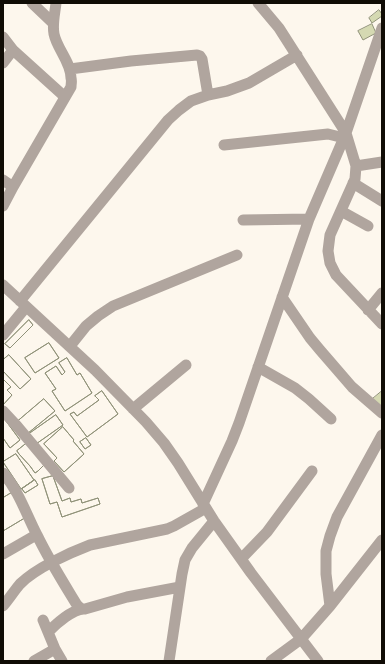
<!DOCTYPE html>
<style>
body{margin:0}
#map{position:relative;width:385px;height:664px;overflow:hidden;background:#fdf7ed;font-family:Helvetica,sans-serif}
canvas{display:block}
.frame{position:absolute;inset:0;border:4px solid #100c05;pointer-events:none}
</style>
<div id="map">
<canvas width="385" height="664"></canvas>
<div class="frame"></div>
</div>
<script>
const context = document.querySelector('canvas').getContext('2d');
context.lineJoin = 'round';
function fill(path, color) {
  context.fillStyle = color;
  context.fill(path, 'evenodd');
}
function strokePath(path, color, width, dash) {
  context.strokeStyle = color;
  context.lineWidth = width;
  context.lineCap = dash ? 'butt' : 'round';
  context.setLineDash(dash || []);
  context.stroke(path);
}
const building = new Path2D(`
 M379 10 382 14V16L372 23 369 18Z
 M372 24 376 33 363 40 358 31Z
 M29 320 33 325 10 348 5 344Z
 M29 320 33 325 10 348 5 344Z
 M49 343 59 358 35 373 25 358Z
 M49 343 59 358 35 373 25 358Z
 M9 355 31 379 20 389 3 371V360Z
 M9 355 31 379 20 389 3 371V360Z
 M67 358 77 375 80 373 92 393 65 411 52 391 56 389 45 373 56 366 62 375 65 372 59 363Z
 M67 358 77 375 80 373 92 393 65 411 52 391 56 389 45 373 56 366 62 375 65 372 59 363Z
 M3 379 11 387 7 390 12 395 3 405Z
 M3 379 11 387 7 390 12 395 3 405Z
 M102 391 118 414 87 437 70 414 74 412 77 416 99 400 95 396Z
 M102 391 118 414 87 437 70 414 74 412 77 416 99 400 95 396Z
 M382 391V408L370 401Z
 M44 399 55 411 27 434 17 422Z
 M44 399 55 411 27 434 17 422Z
 M56 415 63 425 36 444 29 434Z
 M56 415 63 425 36 444 29 434Z
 M3 417 20 440 10 448 3 438Z
 M3 417 20 440 10 448 3 438Z
 M63 427 74 440 73 441 84 454 64 472 54 461 57 458 44 444Z
 M63 427 74 440 73 441 84 454 64 472 54 461 57 458 44 444Z
 M86 438 91 445 85 449 80 442Z
 M86 438 91 445 85 449 80 442Z
 M27 443 44 465 38 471 35 473 30 466 19 454 17 451Z
 M27 443 44 465 38 471 35 473 30 466 19 454 17 451Z
 M16 454 34 480 21 489 3 462Z
 M16 454 34 480 21 489 3 462Z
 M53 476 62 501 70 498 71 502 81 499 82 503 98 498 100 504 62 517 57 502 50 504 42 479Z
 M53 476 62 501 70 498 71 502 81 499 82 503 98 498 100 504 62 517 57 502 50 504 42 479Z
 M35 480 38 485 25 493 22 489Z
 M35 480 38 485 25 493 22 489Z
 M13 492 28 516 3 531V498Z
 M13 492 28 516 3 531V498Z`);
fill(building, '#d5d9b2');
strokePath(building, '#909279', 1);
strokePath(new Path2D(`
 M32 3 53 23
 M258 3 279 28 346 133 356 166 355 179 330 235 328 251 330 263 336 275 382 324
 M3 37 13 50 65 97
 M3 63 13 50
 M70 69 131 61 197 55 200 56 202 59 208 95
 M224 145 328 134 344 138
 M356 166 382 162
 M3 180 13 187
 M353 183 382 201
 M3 206 13 187 71 87C71 84 72 81 71 78 71 62 57 49 54 34 52 24 55 13 56 3
 M341 211 368 226
 M243 220 309 219
 M3 285 95 370 146 422 164 443 178 463 214 521 251 573 318 661
 M282 297 310 338 320 350 352 387 382 413
 M20 301 168 120 179 110 191 101 208 95 227 91 249 83 297 55
 M368 310 382 293
 M3 335 26 307
 M70 346 86 326 98 316 113 306 237 255
 M258 367 295 388 309 399 331 419
 M133 409 186 365
 M3 411 17 426 69 488
 M3 473C19 491 26 514 37 535 49 560 63 582 77 605L81 609
 M203 504 232 441 239 423 309 219 346 133 382 28
 M3 554 36 535
 M241 559 267 532 312 471
 M3 606C9 599 14 591 20 584 36 568 69 553 90 545L167 529 174 526 206 508
 M330 606 326 574V551L330 536 337 517 382 435
 M43 620 55 649 62 661
 M48 632C56 624 74 608 85 609L127 597 180 587
 M34 661 55 649
 M169 661 182 574 185 560 192 548 214 521
 M271 661 301 639 330 606 382 540`), '#b0a59e', 11);
</script>
